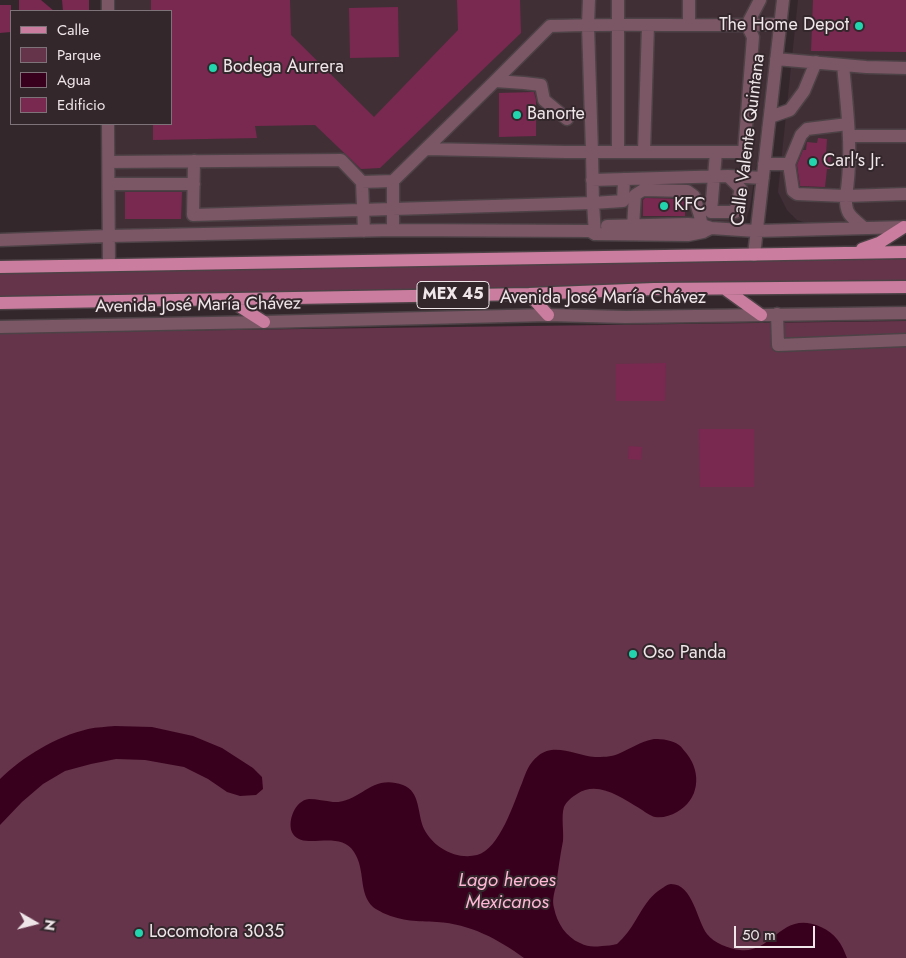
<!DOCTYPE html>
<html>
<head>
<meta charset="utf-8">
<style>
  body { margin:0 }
  #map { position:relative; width:906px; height:958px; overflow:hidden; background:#33272c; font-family:Jost,sans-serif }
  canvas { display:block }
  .legend { position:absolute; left:10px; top:10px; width:162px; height:115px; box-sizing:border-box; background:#33272c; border:1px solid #7e7378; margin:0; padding:6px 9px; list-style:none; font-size:15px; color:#efe6e9 }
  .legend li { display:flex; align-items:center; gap:10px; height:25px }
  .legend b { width:25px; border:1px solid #7e7378 }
  .north { position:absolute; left:10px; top:898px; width:50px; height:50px; -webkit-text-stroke:4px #33272c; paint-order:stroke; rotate:98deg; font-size:14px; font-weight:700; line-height:20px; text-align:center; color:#efe6e9 }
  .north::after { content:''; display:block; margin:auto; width:18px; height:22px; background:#efe6e9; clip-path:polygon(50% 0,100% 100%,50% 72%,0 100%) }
  .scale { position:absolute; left:734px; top:926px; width:81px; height:22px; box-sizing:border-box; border:2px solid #efe6e9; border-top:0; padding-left:6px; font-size:15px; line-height:18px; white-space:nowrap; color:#efe6e9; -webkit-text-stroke:4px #33272c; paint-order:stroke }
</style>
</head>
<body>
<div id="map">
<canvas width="906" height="958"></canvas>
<ul class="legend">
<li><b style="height:6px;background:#ca7d9e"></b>Calle</li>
<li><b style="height:14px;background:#65344a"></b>Parque</li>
<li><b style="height:14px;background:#39001e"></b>Agua</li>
<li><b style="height:14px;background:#792850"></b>Edificio</li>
</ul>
<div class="north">N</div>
<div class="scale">50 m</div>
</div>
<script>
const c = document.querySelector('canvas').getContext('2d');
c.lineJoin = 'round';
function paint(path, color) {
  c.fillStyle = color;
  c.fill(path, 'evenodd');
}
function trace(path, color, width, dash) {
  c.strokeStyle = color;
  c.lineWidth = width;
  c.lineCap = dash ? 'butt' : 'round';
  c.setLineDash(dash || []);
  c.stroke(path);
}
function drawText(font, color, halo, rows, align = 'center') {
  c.font = font + ' Jost,sans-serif';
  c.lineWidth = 4;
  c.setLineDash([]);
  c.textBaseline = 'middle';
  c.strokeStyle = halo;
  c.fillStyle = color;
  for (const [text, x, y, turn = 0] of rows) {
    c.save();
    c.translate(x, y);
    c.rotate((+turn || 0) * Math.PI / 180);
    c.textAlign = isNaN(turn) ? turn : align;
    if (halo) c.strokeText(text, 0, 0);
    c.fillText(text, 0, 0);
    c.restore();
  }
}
const built = new Path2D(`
  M116 0H776L758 153 750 207 745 223 720 226 116 239V124H171V11H116Z
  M798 0H906V223L813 225 797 220 787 210 778 192Z`);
const green = new Path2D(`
  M906 259V286L0 299V271L459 263Z
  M906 321V958H0V333Z`);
const water = new Path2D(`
  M115 726 152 727 193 736 222 748 253 768 262 777 263 789 256 795 240 796 227 792 208 779 184 767 145 760 116 759 91 764 65 771 43 784 22 802 0 825V779C24 756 55 737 88 729 97 727 106 727 115 726Z
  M654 739C663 739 672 740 679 745 682 747 684 751 687 754 702 773 699 800 677 812 670 816 663 818 655 817 650 816 644 811 639 808 621 797 597 780 577 794 572 797 566 802 564 807 561 816 564 832 563 841 560 856 558 871 556 886 554 893 552 901 554 908 557 923 566 937 580 943 588 947 593 947 602 946 606 946 613 945 617 944 618 943 621 940 622 939 637 924 643 900 661 889 664 887 668 884 671 884 693 884 697 921 707 934 714 943 729 949 740 950 773 954 781 909 821 927 835 933 842 944 847 958H524C498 939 470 924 437 922 416 921 404 922 383 913 380 911 375 909 373 907 358 893 366 870 354 852 339 829 304 851 293 834 286 823 295 800 309 799 317 799 325 801 333 802 361 803 371 773 403 785 421 792 417 814 424 829 434 848 456 860 477 855 500 849 514 802 522 783 526 772 529 763 538 756 555 742 576 756 595 757 602 757 611 757 618 754 632 748 639 742 654 739Z`);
const building = new Path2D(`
  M19 0H41L54 11H19Z
  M62 0H89V11H63Z
  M151 0H290L291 35 374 117 458 30 457 0H520L521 33 380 168 361 169 315 125 255 126 257 138 153 140V124H171V11H151Z
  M813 0H906V52L811 51Z
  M0 5H11V32L0 33Z
  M398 7 399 57 350 58 349 8Z
  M534 92 536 100V136L499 137V93Z
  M818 138 827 139 826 155 831 156 830 169H827L825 187 800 186 797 165 803 150H806L807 142 817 143Z
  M125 192H182L181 219H125Z
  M645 198 684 199 685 200V216H643V200Z
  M666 363 665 401H616V364Z
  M699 429H754V487H700Z
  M629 446 642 447 641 460 628 459Z`);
const minor = new Path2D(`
  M108 0V11
  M589 0 588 25 592 152 593 203 595 234
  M618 0V152
  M689 0V25
  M776 59 866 67 906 68
  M843 65C847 108 853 153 846 196L906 194
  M495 81 524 83 541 85 544 100 567 119
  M770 117 790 110 804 91 816 62
  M108 124 109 265
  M849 136H906
  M427 149 566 152H744L753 37 747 25 760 0
  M644 152 648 25
  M716 152 711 212H735L741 189 728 176
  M194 161 193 215 593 203 623 201 624 179
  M109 162 341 160 362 182 364 231
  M764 164H789L793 191 797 194 846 196C845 215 851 216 864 228
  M789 164 801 135 807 129 848 124
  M592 180 728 176 763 178
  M362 182 393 181 495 81 550 26C627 23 704 27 780 24
  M109 184H194
  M607 226 688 224 702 225 711 228 756 231 906 227
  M633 226 635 195 643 190 687 191 694 196 700 216 703 232
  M393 230V181
  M0 240 109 236 393 230 590 231 595 234 688 235 703 232 711 228
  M754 255 783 0
  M777 314 778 345 906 340
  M0 327 264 322 548 315 625 317 906 313`);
const major = new Path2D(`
  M862 249 879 243 904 227
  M0 267 906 252
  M725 289 761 315
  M529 294 548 315
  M228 299 264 322
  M0 303 529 294 654 289 906 287`);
const markers = [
  [859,26,5,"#22d5af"],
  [213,68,5,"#22d5af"],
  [517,115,5,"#22d5af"],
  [813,162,5,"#22d5af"],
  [664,206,5,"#22d5af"],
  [633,654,5,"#22d5af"],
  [139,933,5,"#22d5af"]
];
const shields = [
  [453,295,72]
];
const shieldNames = [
  ["MEX 45",453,295]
];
const poiNames = [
  ["The Home Depot",849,26,"right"],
  ["Bodega Aurrera",223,68],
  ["Banorte",527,115],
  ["Carl's Jr.",823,162],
  ["KFC",674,206],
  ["Oso Panda",643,654],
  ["Locomotora 3035",149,933]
];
const streetNames = [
  ["Calle Valente Quintana",749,140,-83],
  ["Avenida José María Chávez",603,299],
  ["Avenida José María Chávez",198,306,-1]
];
const waterNames = [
  ["Lago heroes",507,881],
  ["Mexicanos",507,903]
];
paint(built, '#412f36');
paint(green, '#65344a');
paint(water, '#39001e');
paint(building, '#792850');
trace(minor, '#4d4246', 15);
trace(major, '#4d4246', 15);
trace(minor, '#7b5665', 12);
trace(major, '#ca7d9e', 12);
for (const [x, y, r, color] of markers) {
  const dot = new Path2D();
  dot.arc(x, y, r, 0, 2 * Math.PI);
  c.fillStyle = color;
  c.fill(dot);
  trace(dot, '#33272c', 2);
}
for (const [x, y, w] of shields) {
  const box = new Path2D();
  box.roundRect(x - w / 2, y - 13.5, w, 27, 4);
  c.fillStyle = '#33272c';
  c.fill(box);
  trace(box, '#efe6e9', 1);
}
drawText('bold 16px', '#efe6e9', null, shieldNames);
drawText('18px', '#efe6e9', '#33272c', poiNames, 'left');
drawText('18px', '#efe6e9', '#33272c', streetNames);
drawText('italic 19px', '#ffb7d4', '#33272c', waterNames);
</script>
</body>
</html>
